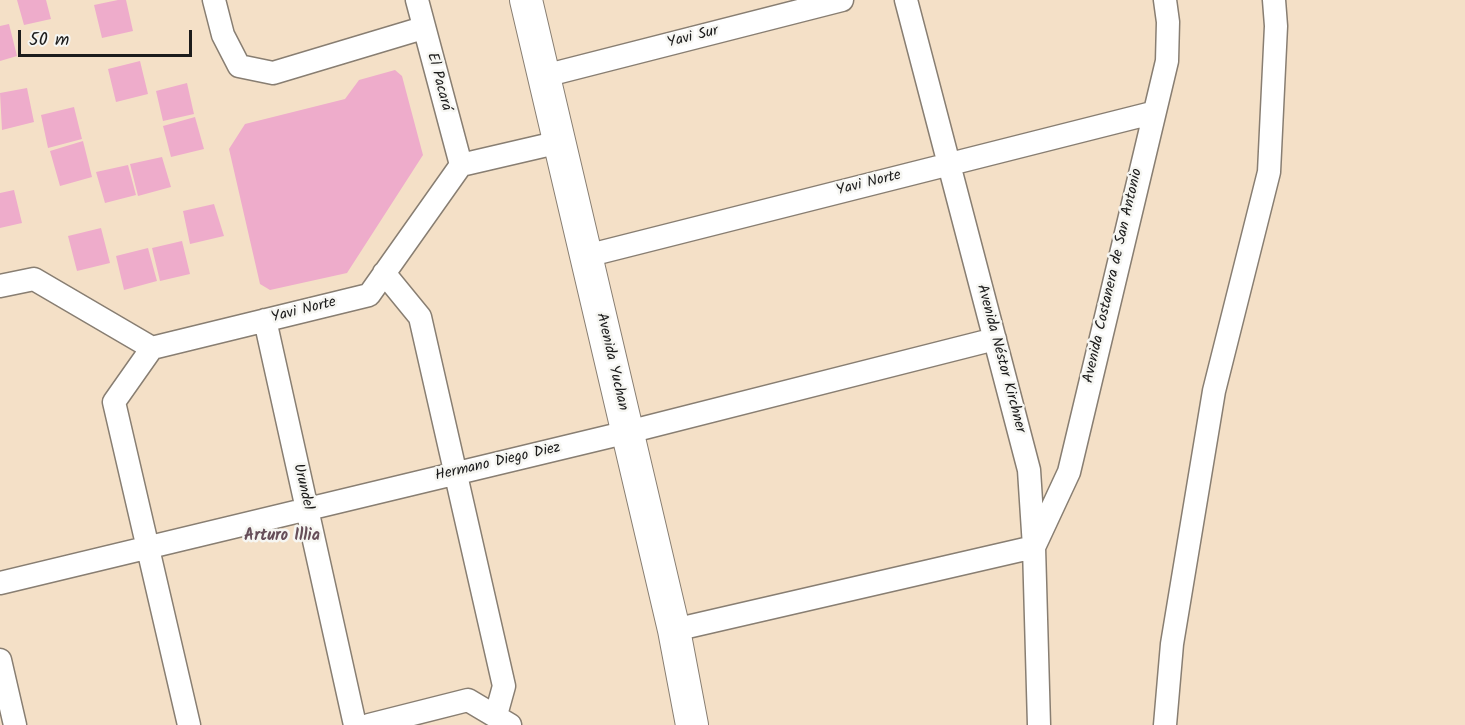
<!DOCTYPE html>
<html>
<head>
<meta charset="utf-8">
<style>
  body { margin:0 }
  #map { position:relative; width:1465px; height:725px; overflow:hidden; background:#f4e0c7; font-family:Kalam,sans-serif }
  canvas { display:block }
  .scale { position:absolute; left:18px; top:30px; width:174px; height:27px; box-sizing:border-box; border:3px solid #1c1c1c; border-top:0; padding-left:8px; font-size:18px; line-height:21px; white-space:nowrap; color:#1c1c1c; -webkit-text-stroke:4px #f6f6f2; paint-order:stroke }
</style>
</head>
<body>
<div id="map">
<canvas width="1465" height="725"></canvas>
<div class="scale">50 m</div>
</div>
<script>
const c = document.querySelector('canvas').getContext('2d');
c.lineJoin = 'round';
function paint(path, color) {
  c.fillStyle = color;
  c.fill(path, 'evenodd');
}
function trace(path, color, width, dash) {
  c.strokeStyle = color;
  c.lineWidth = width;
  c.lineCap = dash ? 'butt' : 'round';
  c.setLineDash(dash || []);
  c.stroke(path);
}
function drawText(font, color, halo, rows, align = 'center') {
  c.font = font + ' Kalam,sans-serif';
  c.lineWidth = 5;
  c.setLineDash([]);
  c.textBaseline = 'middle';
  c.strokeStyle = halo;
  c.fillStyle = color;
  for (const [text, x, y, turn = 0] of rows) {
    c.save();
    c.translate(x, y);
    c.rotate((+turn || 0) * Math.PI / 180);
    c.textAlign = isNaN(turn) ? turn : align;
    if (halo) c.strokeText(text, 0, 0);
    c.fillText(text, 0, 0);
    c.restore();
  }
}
const building = new Path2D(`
  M17 0H46L51 19 24 25Z
  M118 0H126L133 31 102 38 94 5Z
  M9 24 17 56 0 61V26Z
  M140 61 148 94 116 102 108 69Z
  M395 70 402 76 423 155 347 273 270 290 260 284 229 149 245 124 345 99 359 80Z
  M187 83 194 114 163 121 156 91Z
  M27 88 34 122 2 130 0 93Z
  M74 107 82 139 48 148 41 115Z
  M195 117 204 149 171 157 163 126Z
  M83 141 92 177 60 186 50 151Z
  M162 157 171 187 138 196 130 164Z
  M128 165 136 195 105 203 96 172Z
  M14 190 22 223 0 228V193Z
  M214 204 224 236 190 244 183 211Z
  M101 228 110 263 77 271 68 236Z
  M182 241 190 274 160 281 152 248Z
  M148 248 157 281 124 290 116 256Z`);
const street = new Path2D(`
  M214 0 223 35 239 66 273 73 423 28
  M417 0 461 165
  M906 0 1029 470 1034 547 1039 725
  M544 76 842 0
  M586 256 1152 113
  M384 273 420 317 504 686 496 715
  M0 286 34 279 152 348 369 295 461 165 560 142
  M265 320 355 725
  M152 348 114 402 189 725
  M1035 545 1069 472 1167 61 1168 22 1165 0
  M0 583 628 432 995 339
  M674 630 1034 547
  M0 660 15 725
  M369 725 468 700 510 725
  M1165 725 1172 644 1214 391 1269 172 1276 26 1274 0`);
const secondary = new Path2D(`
  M526 0 674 630 692 725`);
const streetNames = [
  ["Yavi Sur",693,38,-14],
  ["El Pacará",438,82,75],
  ["Yavi Norte",869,184,-14],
  ["Avenida Costanera de San Antonio",1114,276,-77],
  ["Yavi Norte",304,311,-14],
  ["Avenida Néstor Kirchner",1000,359,75],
  ["Avenida Yuchan",611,362,77],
  ["Hermano Diego Diez",498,463,-13],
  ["Urundel",302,487,77]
];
const neighbourhoodNames = [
  ["Arturo Illia",282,537]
];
paint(building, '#eeaccb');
trace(street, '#887e72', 25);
trace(secondary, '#887e72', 34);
trace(street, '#fff', 22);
trace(secondary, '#fff', 32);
drawText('15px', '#1c1c1c', '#f6f6f2', streetNames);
drawText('bold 16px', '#664e59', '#f6f6f2', neighbourhoodNames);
</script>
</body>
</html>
